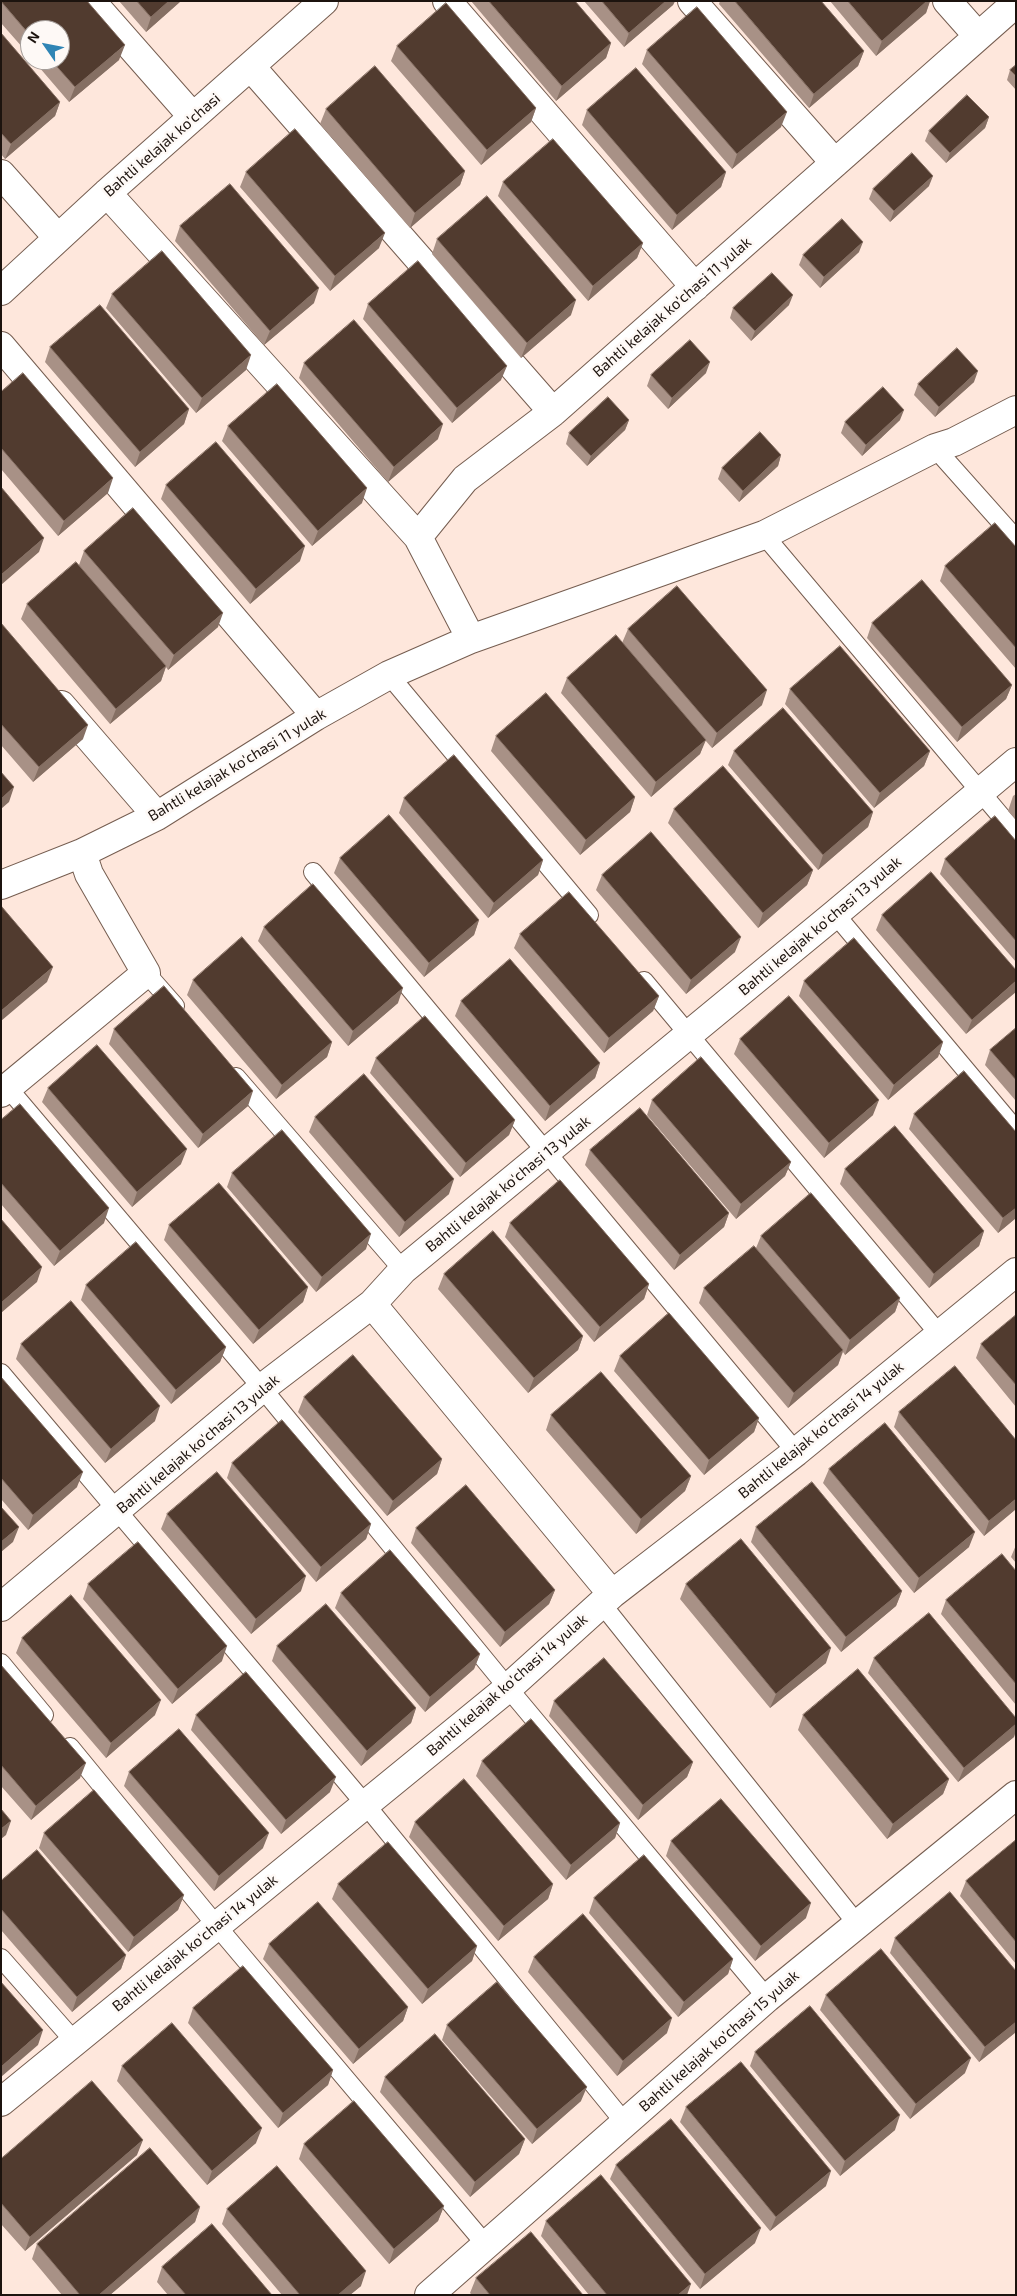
<!DOCTYPE html>
<html>
<head>
<meta charset="utf-8">
<style>
  body { margin:0 }
  #map { position:relative; width:1017px; height:2296px; overflow:hidden; background:#fee7dc; font-family:"Exo 2",sans-serif }
  canvas { display:block }
  .frame { position:absolute; inset:0; border:2px solid #1c130e; pointer-events:none }
  .north { position:absolute; left:20px; top:20px; width:50px; height:50px; box-sizing:border-box; background:#fef9f6; border:1px solid #a49d99; border-radius:50%; rotate:303deg; font-size:14px; font-weight:700; line-height:20px; text-align:center; color:#1c130e }
  .north::after { content:''; display:block; margin:auto; width:18px; height:22px; background:#3085b5; clip-path:polygon(50% 0,100% 100%,50% 72%,0 100%) }
</style>
</head>
<body>
<div id="map">
<canvas width="1017" height="2296"></canvas>
<div class="frame"></div>
<div class="north">N</div>
</div>
<script>
const c = document.querySelector('canvas').getContext('2d');
c.lineJoin = 'round';
function trace(path, color, width, dash) {
  c.strokeStyle = color;
  c.lineWidth = width;
  c.lineCap = dash ? 'butt' : 'round';
  c.setLineDash(dash || []);
  c.stroke(path);
}
function paint(path, color) {
  c.fillStyle = color;
  c.fill(path, 'evenodd');
}
function drawText(font, color, halo, rows, align = 'center') {
  c.font = font + ' "Exo 2",sans-serif';
  c.lineWidth = 5;
  c.setLineDash([]);
  c.textBaseline = 'middle';
  c.strokeStyle = halo;
  c.fillStyle = color;
  for (const [text, x, y, turn = 0] of rows) {
    c.save();
    c.translate(x, y);
    c.rotate((+turn || 0) * Math.PI / 180);
    c.textAlign = isNaN(turn) ? turn : align;
    if (halo) c.strokeText(text, 0, 0);
    c.fillText(text, 0, 0);
    c.restore();
  }
}
const lane = new Path2D(`
  M935 448 1016 539
  M764 535 1016 834
  M389 675 589 915
  M313 872 796 1452
  M835 914 1016 1130
  M146 973 175 1006
  M644 981 939 1334
  M236 1077 403 1270
  M8 1088 262 1388 508 1688 767 1998
  M1 1373 365 1804 625 2123
  M601 1603 858 1925
  M1 1663 44 1715
  M70 1747 216 1925 486 2245
  M1 1958 75 2042`);
const street = new Path2D(`
  M91 1 193 117
  M447 1 695 287
  M692 1 835 163
  M947 1 978 36
  M251 67 553 412
  M1 174 58 238
  M107 193 418 537
  M1 291 107 193 324 1
  M1 346 316 716
  M471 639 418 537 465 479 553 412 1016 3
  M61 705 157 816
  M1 885 82 853 157 816 316 716 389 675 471 639 764 535 935 448 954 442 1016 410
  M1 1093 146 973 89 874 82 853
  M372 1304 612 1594
  M1 1607 262 1388 372 1304 403 1270 835 914 1016 762
  M1 2102 508 1688 612 1594 796 1452 1016 1272
  M429 2295 767 1998 1016 1795`);
const wall = new Path2D(`
  M1 1 119 60 69 102 33 60H60L30 30V56L1 23Z
  M119 1H181L146 32Z
  M471 1H575L611 43 606 58 556 101Z
  M584 1H675L673 5 624 47Z
  M720 1H821L864 51 858 66 809 108 719 4Z
  M830 1H930L926 13 876 56Z
  M1 33 60 102 55 116 5 159 1 154Z
  M397 46 536 108 531 122 481 165 391 61Z
  M647 50 781 127 732 169 642 64Z
  M1016 65V90L1007 80 1010 70Z
  M326 109 465 171 460 185 410 228 320 124Z
  M587 110 726 172 721 187 672 230 582 125Z
  M989 117 985 128 946 163 925 141 929 131Z
  M246 172 379 248 330 291 240 187Z
  M503 182 643 243 637 258 588 301 498 196Z
  M929 186 890 222 869 199 873 189Z
  M180 226 314 303 264 345 175 241Z
  M437 239 571 315 521 358 432 254Z
  M859 252 820 288 799 265 803 255Z
  M112 294 246 370 196 413 106 308Z
  M368 304 501 380 452 423 363 319Z
  M789 305 751 341 730 318 733 308Z
  M50 347 189 409 184 424 135 467 45 362Z
  M304 363 438 439 388 482 299 378Z
  M706 373 668 409 647 386 651 375Z
  M974 382 935 417 914 395 918 384Z
  M1 392 108 493 58 536 1 469Z
  M629 420 625 430 587 466 566 444 569 433Z
  M900 420 862 456 841 433 845 422Z
  M228 426 362 503 312 546 222 441Z
  M781 455 778 466 739 502 718 479 722 468Z
  M166 485 300 561 250 604 161 499Z
  M1016 547V669L940 581 945 566Z
  M84 551 218 627 168 670 166 667 161 681 110 724 21 619 27 604 79 565Z
  M1 623 83 739 33 782 1 745Z
  M872 623 1012 685 1006 699 957 742 867 638Z
  M628 629 762 705 712 748 705 740 700 754 651 797 561 693 567 678 622 643Z
  M790 689 930 751 924 766 874 808 785 704Z
  M496 736 635 797 630 812 580 855 491 751Z
  M734 751 873 812 868 827 818 870 728 765Z
  M1016 794V820L1008 811 1013 796Z
  M404 798 543 860 538 875 488 918 399 813Z
  M674 809 813 870 807 885 758 928 668 823Z
  M1016 841V962L940 874 945 859Z
  M340 858 479 920 474 935 424 977 334 873Z
  M602 875 735 952 686 994 596 890Z
  M882 915 1016 970 966 1034 876 930Z
  M264 927 398 1003 348 1046 258 941Z
  M520 934 659 996 653 1011 604 1053 514 948Z
  M193 980 332 1042 327 1057 276 1099 187 995Z
  M804 981 943 1042 938 1057 888 1100 799 996Z
  M461 1001 600 1063 595 1078 545 1121 455 1016Z
  M1016 1028V1101L985 1065 990 1050Z
  M114 1029 248 1106 198 1148 109 1044Z
  M740 1039 873 1115 824 1158 734 1054Z
  M376 1058 515 1120 509 1135 460 1177 370 1073Z
  M48 1088 181 1164 132 1207 42 1102Z
  M652 1100 791 1162 785 1176 736 1219 647 1115Z
  M914 1114 1016 1132V1218L998 1233 909 1129Z
  M315 1117 449 1194 399 1237 309 1132Z
  M1 1120 104 1223 54 1266 1 1204Z
  M590 1150 729 1213 724 1227 674 1270 585 1165Z
  M845 1169 984 1231 979 1246 929 1288 840 1184Z
  M232 1173 366 1249 316 1292 227 1187Z
  M510 1223 649 1284 644 1299 594 1342 505 1237Z
  M169 1225 308 1287 303 1302 253 1344 164 1240Z
  M761 1236 900 1298 895 1312 845 1355 843 1352 838 1365 788 1408 699 1303 704 1288 756 1248Z
  M444 1274 583 1336 578 1350 528 1393 438 1289Z
  M86 1285 226 1347 220 1362 171 1404 81 1300Z
  M1016 1315V1407L976 1358 981 1344Z
  M21 1344 155 1421 105 1463 16 1359Z
  M620 1356 759 1418 754 1432 704 1475 614 1371Z
  M1 1377 77 1487 28 1530 1 1499Z
  M304 1397 442 1459 437 1474 387 1516 298 1412Z
  M899 1412 1016 1509 984 1536 894 1427Z
  M551 1415 691 1476 685 1491 636 1534 546 1430Z
  M232 1463 371 1524 366 1539 316 1582 227 1478Z
  M829 1469 969 1547 914 1593 823 1483Z
  M167 1514 301 1591 251 1634 161 1529Z
  M756 1527 902 1591 896 1606 841 1652 751 1542Z
  M416 1528 555 1590 549 1604 500 1647 411 1543Z
  M1016 1545V1563L1011 1557Z
  M1016 1571V1705L941 1614 946 1600Z
  M88 1584 222 1661 172 1704 83 1599Z
  M686 1584 826 1663 770 1708 680 1599Z
  M341 1593 480 1654 474 1669 425 1712 335 1608Z
  M22 1638 155 1715 106 1758 16 1653Z
  M277 1646 416 1708 411 1723 361 1766 272 1661Z
  M874 1658 1016 1718V1730L1014 1737 958 1782 868 1673Z
  M1 1665 80 1778 31 1820 1 1786Z
  M554 1701 693 1762 687 1777 638 1820 549 1716Z
  M196 1715 330 1792 281 1834 191 1730Z
  M803 1715 949 1779 943 1794 887 1839 798 1730Z
  M482 1761 620 1823 615 1838 566 1880 476 1776Z
  M129 1772 263 1848 214 1891 124 1786Z
  M415 1822 553 1884 548 1899 498 1941 409 1837Z
  M44 1833 184 1895 178 1910 128 1952 39 1848Z
  M1016 1840V1964L960 1896 966 1881Z
  M671 1841 806 1918 755 1961 666 1856Z
  M1 1881 126 1955 121 1969 72 2012 1 1930Z
  M338 1884 477 1946 472 1961 422 2004 332 1899Z
  M594 1898 733 1959 728 1974 678 2017 589 1913Z
  M895 1938 1016 1971V2032L979 2062 890 1953Z
  M269 1944 408 2007 403 2021 353 2064 263 1959Z
  M534 1957 667 2033 617 2076 528 1972Z
  M826 1995 965 2073 910 2119 820 2010Z
  M193 2008 333 2070 328 2085 278 2128 188 2023Z
  M447 2025 581 2101 532 2144 442 2040Z
  M755 2052 895 2130 840 2176 750 2066Z
  M122 2066 256 2143 207 2185 117 2081Z
  M385 2077 525 2139 519 2154 470 2197 380 2092Z
  M686 2107 826 2186 770 2231 680 2122Z
  M304 2144 444 2206 438 2221 389 2264 299 2159Z
  M137 2155 25 2251 1 2224V2159Z
  M616 2165 755 2243 700 2289 610 2179Z
  M200 2207 195 2222 110 2295H62L32 2259 37 2244Z
  M227 2209 361 2286 350 2295H282L222 2224Z
  M546 2221 687 2295H589L541 2236Z
  M162 2267 272 2295H168L157 2282Z
  M476 2278 583 2295H472L470 2293Z`);
const shadedWall = new Path2D(`
  M169 1H181L146 32 151 17Z
  M666 1H675L673 5 624 47 629 33Z
  M927 1H930L926 13 876 56 882 41Z
  M611 43 606 58 556 101 562 86Z
  M125 45 119 60 69 102 75 87Z
  M864 51 858 66 809 108 814 94Z
  M60 102 55 116 5 159 11 144Z
  M536 108 531 122 481 165 487 150Z
  M787 112 781 127 732 169 737 154Z
  M989 117 985 128 946 163 950 153Z
  M465 171 460 185 410 228 415 213Z
  M726 172 721 187 672 230 677 215Z
  M933 176 929 186 890 222 894 211Z
  M385 233 379 248 330 291 335 276Z
  M863 242 859 252 820 288 824 277Z
  M643 243 637 258 588 301 593 286Z
  M319 288 314 303 264 345 270 331Z
  M793 295 789 305 751 341 755 331Z
  M576 300 571 315 521 358 527 343Z
  M251 355 246 370 196 413 202 398Z
  M710 362 706 373 668 409 672 398Z
  M507 366 501 380 452 423 457 408Z
  M978 371 974 382 935 417 939 407Z
  M189 409 184 424 135 467 140 452Z
  M904 410 900 420 862 456 866 445Z
  M629 420 625 430 587 466 591 456Z
  M443 424 438 439 388 482 394 467Z
  M781 455 778 466 739 502 743 491Z
  M113 478 108 493 58 536 64 521Z
  M367 488 362 503 312 546 318 531Z
  M44 538 39 552 1 585V575Z
  M305 546 300 561 250 604 256 589Z
  M223 613 218 627 168 670 174 655Z
  M166 666 161 681 110 724 116 709Z
  M1012 685 1006 699 957 742 962 727Z
  M767 690 762 705 712 748 717 733Z
  M88 725 83 739 33 782 39 767Z
  M706 740 700 754 651 797 656 782Z
  M930 751 924 766 874 808 880 793Z
  M14 787 9 802 1 809V799Z
  M635 797 630 812 580 855 586 840Z
  M873 812 868 827 818 870 823 855Z
  M543 860 538 875 488 918 494 903Z
  M813 870 807 885 758 928 763 913Z
  M479 920 474 935 424 977 429 963Z
  M741 937 735 952 686 994 691 980Z
  M53 967 47 982 1 1021V1011Z
  M1016 981V992L966 1034 972 1020Z
  M403 988 398 1003 348 1046 353 1031Z
  M659 996 653 1011 604 1053 609 1038Z
  M332 1042 327 1057 276 1099 282 1085Z
  M943 1042 938 1057 888 1100 894 1085Z
  M600 1063 595 1078 545 1121 550 1106Z
  M253 1091 248 1106 198 1148 203 1134Z
  M879 1100 873 1115 824 1158 829 1143Z
  M515 1120 509 1135 460 1177 466 1163Z
  M187 1149 181 1164 132 1207 137 1192Z
  M791 1162 785 1176 736 1219 741 1204Z
  M454 1179 449 1194 399 1237 405 1222Z
  M109 1208 104 1223 54 1266 60 1251Z
  M1016 1208V1218L998 1233 1003 1218Z
  M729 1213 724 1227 674 1270 680 1255Z
  M984 1231 979 1246 929 1288 934 1274Z
  M371 1234 366 1249 316 1292 322 1277Z
  M42 1267 37 1282 1 1313V1303Z
  M649 1284 644 1299 594 1342 600 1327Z
  M308 1287 303 1302 253 1344 259 1330Z
  M900 1298 895 1312 845 1355 850 1340Z
  M583 1336 578 1350 528 1393 534 1378Z
  M226 1347 220 1362 171 1404 176 1390Z
  M843 1350 838 1365 788 1408 794 1393Z
  M160 1406 155 1421 105 1463 111 1449Z
  M759 1418 754 1432 704 1475 709 1460Z
  M442 1459 437 1474 387 1516 393 1501Z
  M83 1472 77 1487 28 1530 33 1515Z
  M691 1476 685 1491 636 1534 641 1519Z
  M1016 1499V1509L984 1536 989 1521Z
  M371 1524 366 1539 316 1582 321 1567Z
  M19 1527 13 1542 1 1552V1542Z
  M975 1532 969 1547 914 1593 919 1578Z
  M306 1576 301 1591 251 1634 256 1619Z
  M555 1590 549 1604 500 1647 505 1632Z
  M902 1591 896 1606 841 1652 846 1637Z
  M227 1646 222 1661 172 1704 178 1689Z
  M831 1648 826 1663 770 1708 776 1694Z
  M480 1654 474 1669 425 1712 430 1697Z
  M161 1700 155 1715 106 1758 111 1743Z
  M416 1708 411 1723 361 1766 367 1751Z
  M1016 1724V1730L1014 1737 958 1782 964 1768Z
  M693 1762 687 1777 638 1820 643 1805Z
  M86 1763 80 1778 31 1820 36 1806Z
  M336 1777 330 1792 281 1834 286 1820Z
  M949 1779 943 1794 887 1839 893 1824Z
  M11 1821 6 1835 1 1839V1829Z
  M620 1823 615 1838 566 1880 571 1865Z
  M269 1833 263 1848 214 1891 219 1876Z
  M553 1884 548 1899 498 1941 504 1926Z
  M184 1895 178 1910 128 1952 134 1937Z
  M811 1903 806 1918 755 1961 761 1946Z
  M477 1946 472 1961 422 2004 428 1989Z
  M126 1955 121 1969 72 2012 77 1997Z
  M733 1959 728 1974 678 2017 684 2002Z
  M408 2007 403 2021 353 2064 359 2049Z
  M672 2018 667 2033 617 2076 623 2061Z
  M1016 2022V2032L979 2062 985 2047Z
  M43 2030 38 2045 1 2077V2067Z
  M971 2058 965 2073 910 2119 916 2104Z
  M333 2070 328 2085 278 2128 283 2113Z
  M587 2087 581 2101 532 2144 537 2129Z
  M900 2115 895 2130 840 2176 845 2161Z
  M262 2128 256 2143 207 2185 212 2171Z
  M525 2139 519 2154 470 2197 475 2182Z
  M143 2140 137 2155 25 2251 30 2237Z
  M831 2171 826 2186 770 2231 776 2217Z
  M444 2206 438 2221 389 2264 394 2249Z
  M200 2207 195 2222 110 2295H99Z
  M761 2228 755 2243 700 2289 705 2274Z
  M366 2271 361 2286 350 2295H338Z
  M691 2284 687 2295H678Z`);
const building = new Path2D(`
  M1 1H87L125 45 75 87 51 60H60V30H30V35Z
  M137 1H169L151 17Z
  M489 1H575L611 43 562 86Z
  M602 1H666L629 33Z
  M735 1H821L864 51 814 94Z
  M848 1H927L882 41Z
  M446 3 536 108 487 150 397 46Z
  M697 7 787 112 737 154 647 50Z
  M1 33 60 102 11 144 1 133Z
  M1016 65V76L1010 70Z
  M375 66 465 171 415 213 326 109Z
  M636 68 726 172 677 215 587 110Z
  M967 95 989 117 950 153 929 131Z
  M295 129 385 233 335 276 246 172Z
  M553 139 643 243 593 286 503 182Z
  M912 153 933 176 894 211 873 189Z
  M230 184 319 288 270 331 180 226Z
  M487 196 576 300 527 343 437 239Z
  M842 219 863 242 824 277 803 255Z
  M162 251 251 355 202 398 112 294Z
  M418 261 507 366 457 408 368 304Z
  M772 273 793 295 755 331 733 308Z
  M100 305 189 409 140 452 50 347Z
  M354 320 443 424 394 467 304 363Z
  M690 340 710 362 672 398 651 375Z
  M957 348 978 371 939 407 918 384Z
  M23 373 113 478 64 521 1 448V392Z
  M277 384 367 488 318 531 228 426Z
  M883 387 904 410 866 445 845 422Z
  M608 397 629 420 591 456 569 433Z
  M760 432 781 455 743 491 722 468Z
  M216 442 305 546 256 589 166 485Z
  M1 487 44 538 1 575Z
  M133 508 223 613 174 655 84 551Z
  M995 523 1016 547V648L945 566Z
  M76 562 166 666 116 709 27 604Z
  M922 580 1012 685 962 727 872 623Z
  M677 586 767 690 717 733 628 629Z
  M1 623 88 725 39 767 1 724Z
  M616 635 706 740 656 782 567 678Z
  M840 646 930 751 880 793 790 689Z
  M546 693 635 797 586 840 496 736Z
  M783 708 873 812 823 855 734 751Z
  M454 755 543 860 494 903 404 798Z
  M723 766 813 870 763 913 674 809Z
  M1 772 14 787 1 799Z
  M389 815 479 920 429 963 340 858Z
  M995 816 1016 841V941L945 859Z
  M651 832 741 937 691 980 602 875Z
  M931 872 1016 970V981L972 1020 882 915Z
  M313 884 403 988 353 1031 264 927Z
  M569 892 659 996 609 1038 520 934Z
  M2 907 53 967 1 1011V908Z
  M242 937 332 1042 282 1085 193 980Z
  M854 938 943 1042 894 1085 804 981Z
  M510 959 600 1063 550 1106 461 1001Z
  M164 986 253 1091 203 1134 114 1029Z
  M789 996 879 1100 829 1143 740 1039Z
  M425 1016 515 1120 466 1163 376 1058Z
  M1016 1028V1080L990 1050Z
  M97 1045 187 1149 137 1192 48 1088Z
  M701 1057 791 1162 741 1204 652 1100Z
  M964 1071 1016 1132V1208L1003 1218 914 1114Z
  M364 1074 454 1179 405 1222 315 1117Z
  M20 1104 109 1208 60 1251 1 1183V1120Z
  M640 1108 729 1213 680 1255 590 1150Z
  M895 1126 984 1231 934 1274 845 1169Z
  M282 1130 371 1234 322 1277 232 1173Z
  M560 1180 649 1284 600 1327 510 1223Z
  M219 1183 308 1287 259 1330 169 1225Z
  M811 1193 900 1298 850 1340 761 1236Z
  M1 1219 42 1267 1 1303Z
  M493 1231 583 1336 534 1378 444 1274Z
  M136 1242 226 1347 176 1390 86 1285Z
  M754 1246 843 1350 794 1393 704 1288Z
  M71 1301 160 1406 111 1449 21 1344Z
  M669 1313 759 1418 709 1460 620 1356Z
  M1016 1315V1385L981 1344Z
  M353 1355 442 1459 393 1501 304 1397Z
  M955 1366 1016 1440V1499L989 1521 899 1412Z
  M601 1372 691 1476 641 1519 551 1415Z
  M1 1377 83 1472 33 1515 1 1478Z
  M282 1420 371 1524 321 1567 232 1463Z
  M885 1423 975 1532 919 1578 829 1469Z
  M217 1472 306 1576 256 1619 167 1514Z
  M812 1482 902 1591 846 1637 756 1527Z
  M466 1485 555 1590 505 1632 416 1528Z
  M1 1507 19 1527 1 1542Z
  M741 1539 831 1648 776 1694 686 1584Z
  M138 1542 227 1646 178 1689 88 1584Z
  M390 1550 480 1654 430 1697 341 1593Z
  M1002 1554 1016 1571V1684L946 1600Z
  M71 1595 161 1700 111 1743 22 1638Z
  M326 1604 416 1708 367 1751 277 1646Z
  M929 1613 1016 1718V1724L964 1768 874 1658Z
  M604 1658 693 1762 643 1805 554 1701Z
  M1 1665 86 1763 36 1806 1 1765Z
  M858 1669 949 1779 893 1824 803 1715Z
  M246 1672 336 1777 286 1820 196 1715Z
  M531 1719 620 1823 571 1865 482 1761Z
  M179 1729 269 1833 219 1876 129 1772Z
  M464 1779 553 1884 504 1926 415 1822Z
  M94 1790 184 1895 134 1937 44 1833Z
  M721 1799 811 1903 761 1946 671 1841Z
  M1 1809 11 1821 1 1829Z
  M1016 1840V1942L966 1881Z
  M388 1842 477 1946 428 1989 338 1884Z
  M37 1850 126 1955 77 1997 1 1909V1881Z
  M644 1855 733 1959 684 2002 594 1898Z
  M950 1892 1016 1971V2022L985 2047 895 1938Z
  M318 1902 408 2007 359 2049 269 1944Z
  M583 1914 672 2018 623 2061 534 1957Z
  M881 1949 971 2058 916 2104 826 1995Z
  M243 1966 333 2070 283 2113 193 2008Z
  M1 1982 43 2030 1 2067Z
  M497 1982 587 2087 537 2129 447 2025Z
  M810 2006 900 2115 845 2161 755 2052Z
  M172 2023 262 2128 212 2171 122 2066Z
  M435 2034 525 2139 475 2182 385 2077Z
  M741 2062 831 2171 776 2217 686 2107Z
  M92 2081 143 2140 30 2237 1 2203V2159Z
  M354 2101 444 2206 394 2249 304 2144Z
  M671 2119 761 2228 705 2274 616 2165Z
  M150 2148 200 2207 99 2295H80L37 2244Z
  M277 2166 366 2271 338 2295H300L227 2209Z
  M601 2175 691 2284 678 2295H607L546 2221Z
  M212 2224 272 2295H186L162 2267Z
  M531 2232 583 2295H490L476 2278Z`);
const streetNames = [
  ["Bahtli kelajak ko'chasi",162,145,-41],
  ["Bahtli kelajak ko'chasi 11 yulak",672,307,-41],
  ["Bahtli kelajak ko'chasi 11 yulak",237,765,-31],
  ["Bahtli kelajak ko'chasi 13 yulak",820,926,-40],
  ["Bahtli kelajak ko'chasi 13 yulak",508,1184,-39],
  ["Bahtli kelajak ko'chasi 14 yulak",821,1430,-39],
  ["Bahtli kelajak ko'chasi 13 yulak",198,1444,-40],
  ["Bahtli kelajak ko'chasi 14 yulak",507,1685,-41],
  ["Bahtli kelajak ko'chasi 14 yulak",195,1943,-39],
  ["Bahtli kelajak ko'chasi 15 yulak",719,2041,-41]
];
trace(lane, '#755d50', 20);
trace(street, '#755d50', 30);
trace(lane, '#fff', 18);
trace(street, '#fff', 28);
paint(wall, '#a89186');
paint(shadedWall, '#856f63');
paint(building, '#513b2f');
trace(building, '#856f63', 1);
drawText('15px', '#1c130e', '#fef9f6', streetNames);
</script>
</body>
</html>
